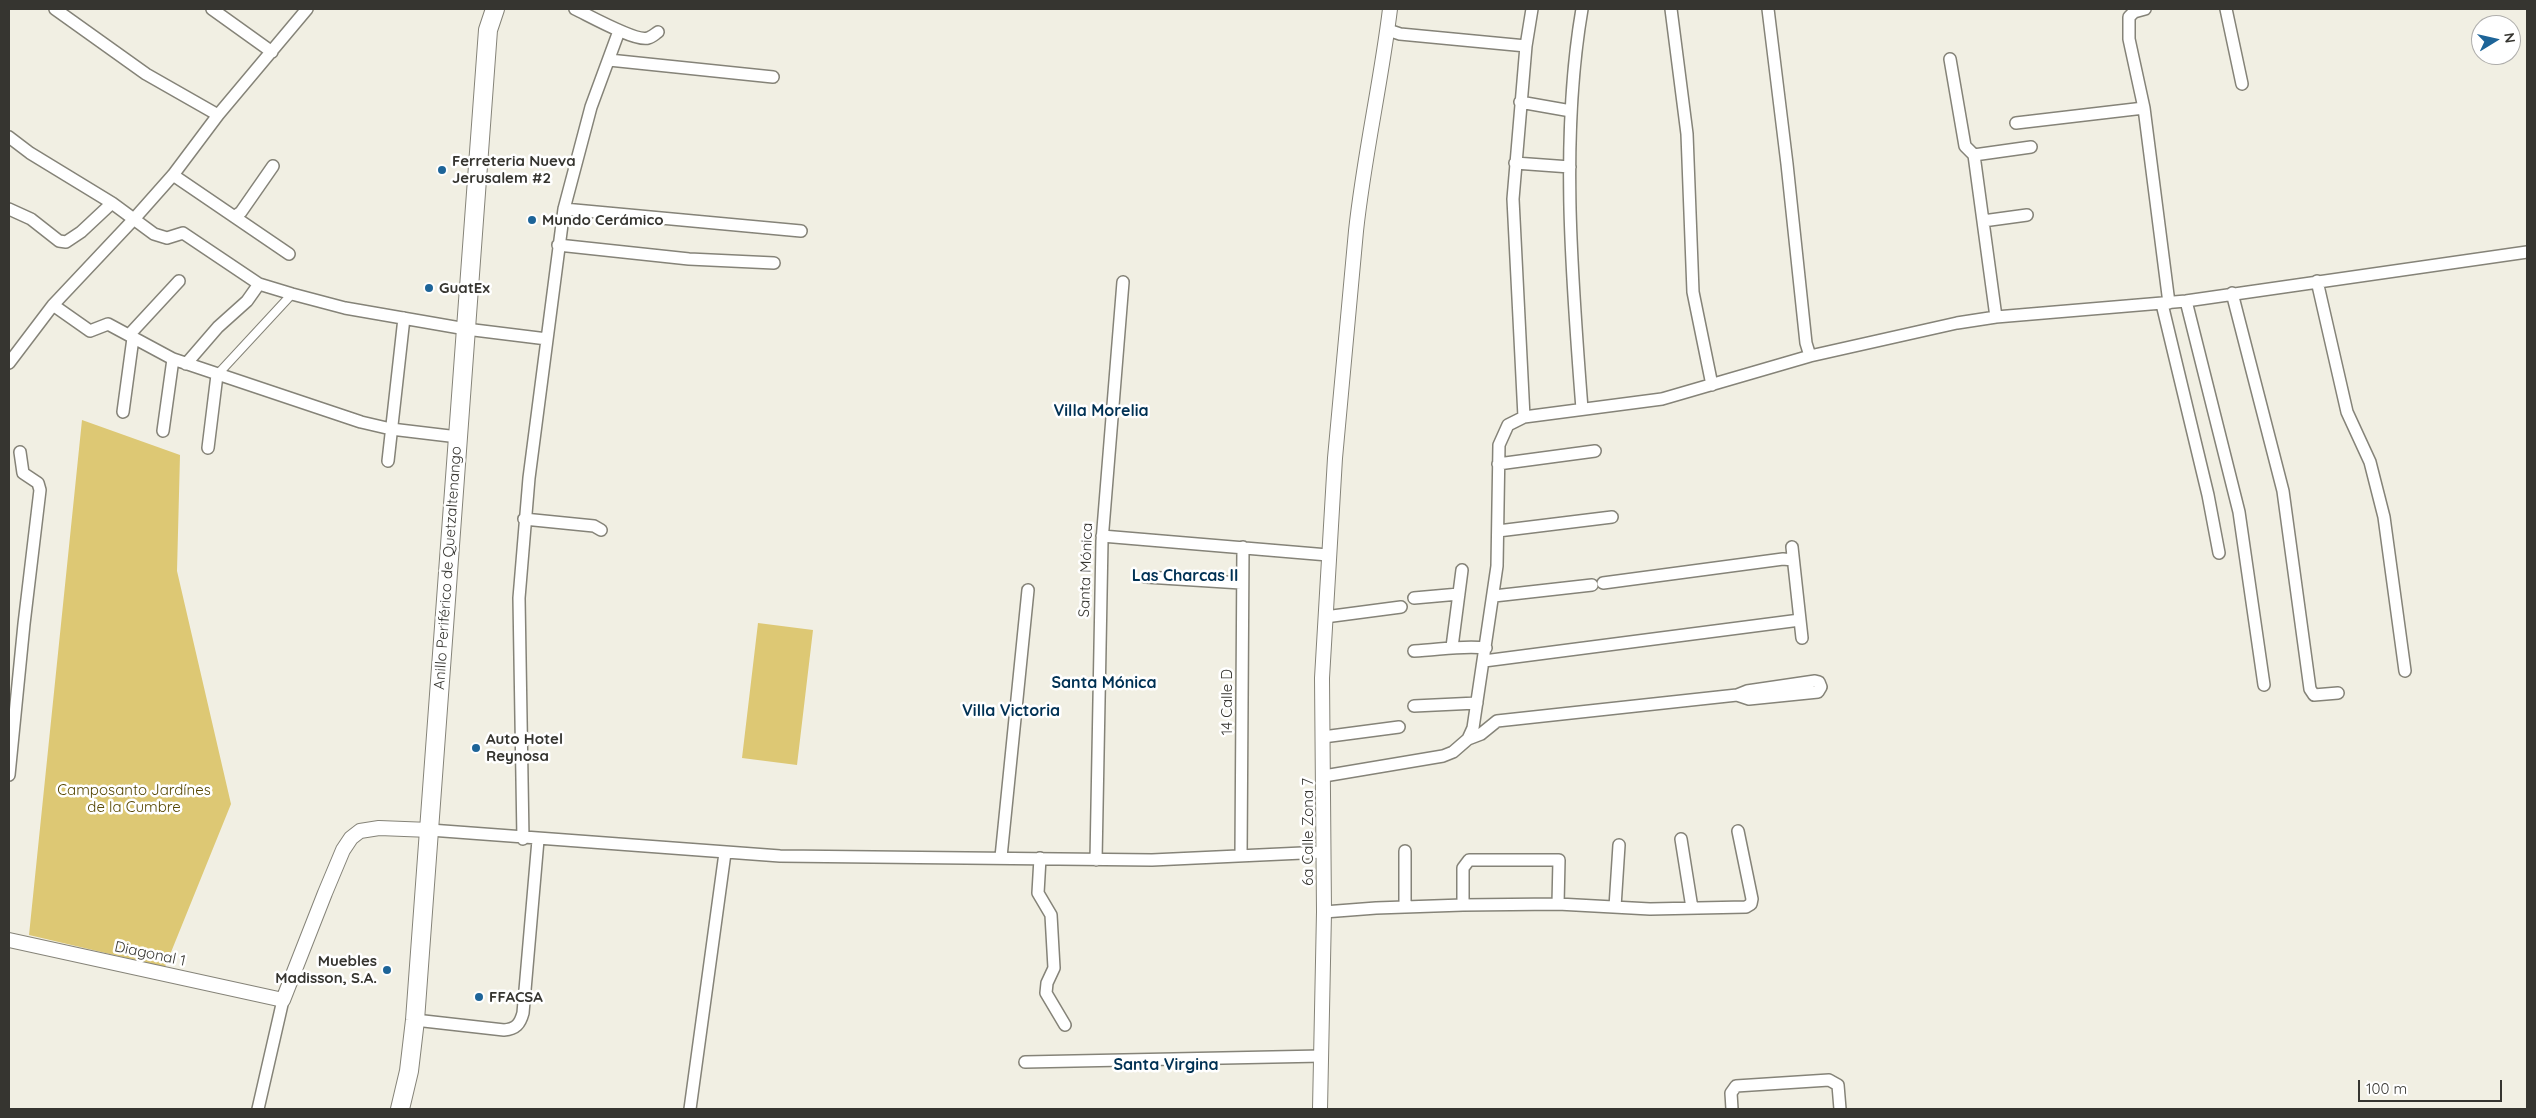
<!DOCTYPE html>
<html>
<head>
<meta charset="utf-8">
<style>
  body { margin:0 }
  #map { position:relative; width:2536px; height:1118px; overflow:hidden; background:#f1efe3; font-family:Quicksand,sans-serif }
  canvas { display:block }
  .frame { position:absolute; inset:0; border:10px solid #363530; pointer-events:none }
  .north { position:absolute; left:2471px; top:15px; width:50px; height:50px; box-sizing:border-box; background:#fff; border:1px solid #afaeac; border-radius:50%; rotate:81deg; font-size:14px; font-weight:700; line-height:20px; text-align:center; color:#363530 }
  .north::after { content:''; display:block; margin:auto; width:18px; height:22px; background:#1d6498; clip-path:polygon(50% 0,100% 100%,50% 72%,0 100%) }
  .scale { position:absolute; left:2358px; top:1080px; width:144px; height:22px; box-sizing:border-box; border:2px solid #363530; border-top:0; padding-left:6px; font-size:15px; line-height:18px; white-space:nowrap; color:#363530; -webkit-text-stroke:4px #fff; paint-order:stroke }
</style>
</head>
<body>
<div id="map">
<canvas width="2536" height="1118"></canvas>
<div class="frame"></div>
<div class="north">N</div>
<div class="scale">100 m</div>
</div>
<script>
const c = document.querySelector('canvas').getContext('2d');
c.lineJoin = 'round';
function paint(path, color) {
  c.fillStyle = color;
  c.fill(path, 'evenodd');
}
function trace(path, color, width, dash) {
  c.strokeStyle = color;
  c.lineWidth = width;
  c.lineCap = dash ? 'butt' : 'round';
  c.setLineDash(dash || []);
  c.stroke(path);
}
function drawText(font, color, halo, rows, align = 'center') {
  c.font = font + ' Quicksand,sans-serif';
  c.lineWidth = 5;
  c.setLineDash([]);
  c.textBaseline = 'middle';
  c.strokeStyle = halo;
  c.fillStyle = color;
  for (const [text, x, y, turn = 0] of rows) {
    c.save();
    c.translate(x, y);
    c.rotate((+turn || 0) * Math.PI / 180);
    c.textAlign = isNaN(turn) ? turn : align;
    if (halo) c.strokeText(text, 0, 0);
    c.fillText(text, 0, 0);
    c.restore();
  }
}
const green = new Path2D(`
  M82 420 180 455 177 571 231 804 165 967 29 935Z
  M758 623 813 630 797 765 742 758Z`);
const pedestrian = new Path2D(`
  M217 375 292 294`);
const minor = new Path2D(`
  M55 9 146 74 218 115
  M212 9 272 52
  M575 9C588 15 636 42 648 38 652 37 655 34 658 32
  M1582 9C1560 137 1572 279 1582 409
  M1671 9 1687 134 1693 292 1712 385
  M1768 9 1787 164 1806 343 1810 356
  M2145 9 2134 12 2129 17V39L2144 108 2169 303
  M2226 9 2242 84
  M1388 30 1400 34 1526 46
  M1950 59 1965 146 1974 155 1996 317
  M609 60 773 77
  M1520 102 1571 111
  M2016 123 2144 108
  M9 137 30 153 112 203 154 234 167 238 183 233 259 284 292 294 345 308 466 329 547 339
  M1974 155 2031 147
  M1515 163 1570 167
  M173 175 289 254
  M9 209 31 219 59 241 66 242 81 232 112 203
  M564 209 801 231
  M235 216 241 212 273 166
  M1983 221 2027 215
  M558 245 689 259 774 263
  M2317 281 2347 412 2370 462 2384 517 2405 671
  M2232 293 2283 491 2310 689 2314 695 2338 693
  M2186 301 2239 512 2264 685
  M2162 304 2208 495 2219 553
  M53 305 90 331 108 324 173 359 361 422 391 429 458 437
  M129 335 179 281
  M9 363 53 305 134 219 173 175 218 115 307 9
  M186 364 218 327 247 301 259 284
  M123 412 133 338
  M1524 417 1513 199 1526 46 1532 9
  M163 431 173 359
  M208 448 217 375
  M388 461 404 318
  M1498 464 1595 451
  M524 519 594 526 601 530
  M1498 531 1612 517
  M1102 536 1328 555
  M1792 547 1802 638
  M1146 577 1241 583
  M1603 583 1783 559 1793 560
  M1494 596 1592 585
  M1414 598 1459 594
  M1325 617 1401 607
  M1452 647 1462 570
  M1414 651C1439 650 1462 645 1486 648
  M1484 661 1800 620
  M1414 706 1477 703
  M1323 737 1399 727
  M1468 739 1481 734 1497 721 1737 695 1747 691 1815 681 1819 682 1821 687 1818 692 1749 699 1737 695
  M9 775 24 624 40 490 38 483 23 473 20 452
  M1324 776 1443 756 1453 752 1468 739 1473 728 1497 566 1499 445 1508 425 1524 417 1662 399 1810 356 1957 323 1996 317 2186 301 2527 252
  M430 830 780 856 1152 860 1324 852
  M523 839 519 598 529 478 564 209 591 107 619 31
  M1681 839 1692 908
  M1241 856 1243 547
  M1001 857 1028 590
  M1040 858 1038 893 1051 915 1054 968 1047 983 1046 993 1065 1025
  M1096 860 1102 541 1123 282
  M1463 905V868L1469 860H1559L1558 904
  M1405 907V851
  M1615 907 1619 845
  M1324 912 1376 908 1463 905 1558 904 1650 909 1746 907 1751 904 1752 899 1738 831
  M415 1020 504 1030C516 1029 520 1024 523 1013L538 840
  M1025 1062 1322 1056
  M258 1109 283 1000
  M690 1109 725 853
  M1732 1109 1731 1093 1736 1086 1829 1080 1838 1085 1840 1109`);
const tertiary = new Path2D(`
  M9 940 283 1000 325 893 343 850 351 838 360 831 379 828 430 830
  M1320 1109 1324 912 1322 678 1335 458 1356 231C1364 156 1381 83 1390 9`);
const trunk = new Path2D(`
  M400 1109 409 1071 415 1020 488 30 495 9`);
const markers = [
  [442,170,5,"#1d6498"],
  [532,220,5,"#1d6498"],
  [429,288,5,"#1d6498"],
  [476,748,5,"#1d6498"],
  [387,970,5,"#1d6498"],
  [479,997,5,"#1d6498"]
];
const poiNames = [
  ["Ferreteria Nueva",452,161],
  ["Jerusalem #2",452,178],
  ["Mundo Cerámico",542,220],
  ["GuatEx",439,288],
  ["Auto Hotel",486,739],
  ["Reynosa",486,756],
  ["Muebles",377,961,"right"],
  ["Madisson, S.A.",377,978,"right"],
  ["FFACSA",489,997]
];
const streetNames = [
  ["Anillo Periférico de Quetzaltenango",448,568,-86],
  ["Santa Mónica",1086,570,-88],
  ["14 Calle D",1227,702,-90],
  ["6a Calle Zona 7",1308,832,-90],
  ["Diagonal 1",150,954,12]
];
const parkNames = [
  ["Camposanto Jardínes",134,790],
  ["de la Cumbre",134,807]
];
const neighbourhoodNames = [
  ["Villa Morelia",1101,411],
  ["Las Charcas II",1185,576],
  ["Santa Mónica",1104,683],
  ["Villa Victoria",1011,711],
  ["Santa Virgina",1166,1065]
];
paint(green, '#ddc874');
trace(pedestrian, '#858378', 10);
trace(minor, '#858378', 14);
trace(tertiary, '#858378', 16);
trace(trunk, '#858378', 20);
trace(pedestrian, '#fff', 8);
trace(minor, '#fff', 11);
trace(tertiary, '#fff', 14);
trace(trunk, '#fff', 18);
for (const [x, y, r, color] of markers) {
  const dot = new Path2D();
  dot.arc(x, y, r, 0, 2 * Math.PI);
  c.fillStyle = color;
  c.fill(dot);
  trace(dot, '#fff', 2);
}
drawText('bold 15px', '#363530', '#fff', poiNames, 'left');
drawText('15px', '#363530', '#fff', streetNames);
drawText('15px', '#554600', '#fff', parkNames);
drawText('bold 16px', '#003154', '#fff', neighbourhoodNames);
</script>
</body>
</html>
